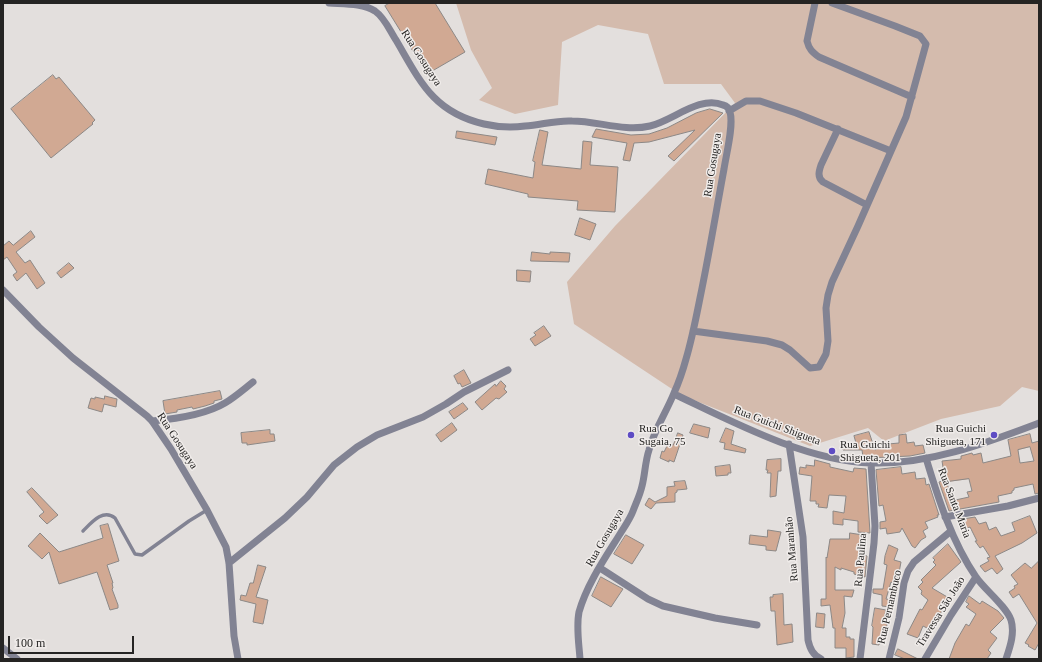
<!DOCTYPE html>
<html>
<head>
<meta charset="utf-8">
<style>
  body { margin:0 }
  #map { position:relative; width:1042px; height:662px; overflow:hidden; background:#e3dfdd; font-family:Georgia,serif }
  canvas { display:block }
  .frame { position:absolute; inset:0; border:4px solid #252423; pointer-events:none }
  .scale { position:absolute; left:8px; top:636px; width:126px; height:18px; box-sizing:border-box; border:2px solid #252423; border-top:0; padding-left:5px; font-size:12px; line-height:14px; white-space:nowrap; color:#252423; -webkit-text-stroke:3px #f0ecea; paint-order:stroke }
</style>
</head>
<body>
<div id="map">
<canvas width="1042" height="662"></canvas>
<div class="frame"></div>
<div class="scale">100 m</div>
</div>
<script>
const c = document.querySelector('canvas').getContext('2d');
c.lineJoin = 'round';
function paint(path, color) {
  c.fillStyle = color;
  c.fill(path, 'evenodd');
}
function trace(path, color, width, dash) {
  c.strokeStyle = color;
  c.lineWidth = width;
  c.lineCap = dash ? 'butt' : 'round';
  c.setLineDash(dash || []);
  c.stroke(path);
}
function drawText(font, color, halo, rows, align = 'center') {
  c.font = font + ' Georgia,serif';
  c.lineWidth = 3;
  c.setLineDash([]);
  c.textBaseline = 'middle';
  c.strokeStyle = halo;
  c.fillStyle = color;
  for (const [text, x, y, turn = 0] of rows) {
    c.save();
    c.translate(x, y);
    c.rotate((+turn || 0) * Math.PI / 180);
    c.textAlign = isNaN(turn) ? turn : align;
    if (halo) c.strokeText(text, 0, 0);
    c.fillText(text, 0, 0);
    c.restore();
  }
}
const green = new Path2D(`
  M456 3 1039 4V391L1022 387 1000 406 941 419 884 441 868 428 810 446 681 395 574 324 567 282 615 226 735 103 721 84H664L648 34 598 25 562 42 558 105 515 114 479 100 492 88 471 50Z`);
const building = new Path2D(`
  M390 3H435L465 52 427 74 385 6Z
  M53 75 56 79 59 77 95 120 92 123 93 124 51 158 11 109Z
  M710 109 723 113 674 161 668 156 695 130 649 142 634 143 630 161 623 160 627 143 592 137 596 129 631 135 649 134 667 128 696 113Z
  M540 130 548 132 542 165 581 169 583 141 592 142 590 165 618 167 615 212 577 210 578 201 528 197V194L485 184 488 169 533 178 535 162 533 161Z
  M457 131 497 137 495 145 456 138Z
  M580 218 596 224 590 240 575 235Z
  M31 231 35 237 16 252 25 263 30 260 45 283 37 289 26 273 17 281 13 275 17 272 7 257 3 260V246L9 241 13 245Z
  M532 252 550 254V252L570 253 569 262 531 261Z
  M69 263 74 268 61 278 57 273Z
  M517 270 531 271 530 282 517 281Z
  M544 326 551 336 535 346 530 339 536 335 534 333Z
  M464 370 471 383 462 387 460 383 458 384 454 376Z
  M501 381 506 386 504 389 507 392 499 399 496 398 482 410 475 402 495 384 496 386Z
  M220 391 222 399 214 401V403L205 406 193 409 192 407 177 410V412L165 414 163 401Z
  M105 396 117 399 116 407 104 404 102 412 88 408 91 398 95 399V397L104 399Z
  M463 403 468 409 454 419 449 412Z
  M452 423 457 430 441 442 436 435Z
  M694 424 710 428 708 438 690 433Z
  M726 428 734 431 731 444 746 449 745 453 724 449 725 443 720 442Z
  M270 430V434H274L275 441 247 445V443H242L241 433Z
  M869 432 875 450 888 443V444L899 443V435L906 434 907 443 914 442 915 446 923 445 925 453 910 456 868 458 863 457 862 450H843V443H856L854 436Z
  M678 433 683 435 674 462 669 460V462L660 458 662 451 664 452 668 444 673 445Z
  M1030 434 1032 443 1039 441V493L1035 494 1033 484 1014 488V490L1012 491V493L998 496 999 502 949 511 939 482 945 480 942 461 961 459V456L972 453 973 455 981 453 983 463 1011 456 1008 440ZM1030 447 1034 461 1020 463 1018 450ZM969 479 972 491 967 492 969 497 951 501 947 482Z
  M781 459V471H778L776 496 770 497 771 473H767L768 470H766L767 460Z
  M815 460 830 464V467L853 472 854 468 866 469 870 533 858 532V521L843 519V525L833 524V511L844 513 846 496 829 495 827 508 818 507 819 504H816V501H810L812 476 799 474 800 467 806 468V465L814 466Z
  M730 465 731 473H728V475L716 476 715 467Z
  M901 467 902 474 915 472 916 479 925 478 926 485 929 484 939 515H937L938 517 925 522 928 528 923 531 926 537 921 540 915 548 912 546 902 528 900 532 887 534 886 528 880 529V522L886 521 883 505 879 506 876 470Z
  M685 481 687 489 677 490V492L675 493V502L656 503 651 509 645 505 649 498 655 502 667 496V487L675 486 674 482Z
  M32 488 58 515 47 524 39 516 44 512 27 492Z
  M1030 516 1037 533 1022 543 995 556 1003 569 997 574 992 568 985 572 980 566 989 561 987 558 990 557 983 546 980 548 975 541H977L970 527 966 529 964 527 960 528 957 520 975 517 979 524 986 522 989 530 996 527 1001 536 1015 531 1012 523Z
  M108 524 119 561 107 565 113 583H112L113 588 112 589 118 605V608L110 610 97 572 59 584 49 552 42 559 28 546 40 533 59 552 103 538 100 526Z
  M768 530 781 532 776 551 766 550V546L749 544 750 535 767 537Z
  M850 533 863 535 861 554 867 556 865 577 854 574V572L841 568V570L835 567V590H854L852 597 844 596 845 613 842 628H846V637H850V639H854V657L846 658V648H835V628H833L830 605 821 606V599H826V557L827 558 830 539H849Z
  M626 535 644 545 632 564 614 554Z
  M948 544 961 562 932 588 949 598 939 616 936 614 929 629 923 626 918 638 907 634 920 609 922 610 928 600 921 594 922 591 918 587 923 582 921 580 936 565 933 562 935 560 933 558Z
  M889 545 898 549 894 560 901 562 898 578 895 577 893 583 891 582 886 599 892 600 890 607 882 606V595L873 593V589H883L887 565 884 564 885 556Z
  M1039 561V643L1035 650 1028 646 1029 645 1025 643 1037 623 1019 594 1013 598 1009 592 1015 588 1014 586 1018 584 1011 575 1025 563 1031 568Z
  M258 565 266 567 256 597 268 600 263 624 253 622 256 604 240 600 241 595 246 596 250 583H253Z
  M601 577 623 589 611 607 592 596Z
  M783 594 784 625 792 624 793 642 777 645 775 611H771L770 597H773V595Z
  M969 596 980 604 982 601 998 611 1004 618 990 632 997 638 988 650 991 653 987 659H949L955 643 966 624 969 626 976 614 966 607 969 604 966 602Z
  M875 608 886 610 884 619 888 620 886 630H884L883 637H880L879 645 872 644 873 627 872 626Z
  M817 613 825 614 824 628 816 627Z
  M898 649 918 659H905L895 655Z`);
const service = new Path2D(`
  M83 531C91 523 103 508 115 518L135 554 142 555 189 521 207 510`);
const minor = new Path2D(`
  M329 3C343 4 363 3 375 11 385 18 390 31 396 40 420 81 433 112 484 124 497 127 511 128 525 126 541 125 556 120 572 121 598 121 624 132 650 126 672 121 700 95 723 105 727 106 729 108 730 112 734 125 726 155 724 169 716 212 709 255 700 298 696 318 692 339 686 359 683 370 679 382 674 393 666 413 654 430 649 450 645 462 645 475 642 486 640 495 636 503 633 511 630 519 625 526 620 534 605 558 587 584 579 612 576 627 579 644 580 659
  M815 3 807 41C809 49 812 52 819 57L912 97
  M729 111 746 101H760L796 113 891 151
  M838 129 821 165C819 171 817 177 823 182L867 205
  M3 290 39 327 73 358 147 416 152 421 171 449 207 510 226 547 229 563 234 636 238 659
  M693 331 767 341 782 345 790 350 810 368 819 367 826 354 828 341 826 308 828 295 832 282 858 226 906 117 926 44 920 36 895 26 832 3
  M674 394C733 422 806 461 871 463 929 465 986 443 1039 423
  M152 421C175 419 205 415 225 403 235 397 244 389 253 382
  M789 444 803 537 808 640C810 649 813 655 821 659
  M926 458C938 498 952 542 976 577 985 590 1006 606 1011 620 1015 633 1010 647 1006 659
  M945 517 1008 506 1039 498
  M229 563 285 518 307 497 334 465 357 447 377 435 423 417 446 404 464 392 508 370
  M600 568 648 599 663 606 715 618 757 625
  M3 648 17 659
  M860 659 874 543 875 526 871 463
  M889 659 899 618 904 583 908 571 914 562 951 531
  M925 659 951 615 976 577`);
const markers = [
  [631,435,4,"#5e4cc4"],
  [994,435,4,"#5e4cc4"],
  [832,451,4,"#5e4cc4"]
];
const streetNames = [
  ["Rua Gosugaya",421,58,57],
  ["Rua Gosugaya",713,165,-81],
  ["Rua Guichi Shigueta",777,426,21],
  ["Rua Gosugaya",177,441,57],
  ["Rua Santa Maria",954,503,69],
  ["Rua Gosugaya",605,538,-60],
  ["Rua Maranhão",792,549,-95],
  ["Rua Paulina",861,560,-85],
  ["Rua Pernambuco",890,607,-77],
  ["Travessa São João",941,612,-58]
];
const poiNames = [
  ["Rua Go",639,429],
  ["Sugaia, 75",639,442],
  ["Rua Guichi",986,429,"right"],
  ["Shigueta, 171",986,442,"right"],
  ["Rua Guichi",840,445],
  ["Shigueta, 201",840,458]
];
paint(green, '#d4bbad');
paint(building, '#d1a993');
trace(building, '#8c8886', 1);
trace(service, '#828393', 3.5);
trace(minor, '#828393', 7);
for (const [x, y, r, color] of markers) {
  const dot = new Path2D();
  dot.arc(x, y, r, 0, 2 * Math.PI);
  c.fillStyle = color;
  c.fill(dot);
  trace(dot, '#f0ecea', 1.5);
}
drawText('11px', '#252423', '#f0ecea', streetNames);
drawText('11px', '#252423', '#f0ecea', poiNames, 'left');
</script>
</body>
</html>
